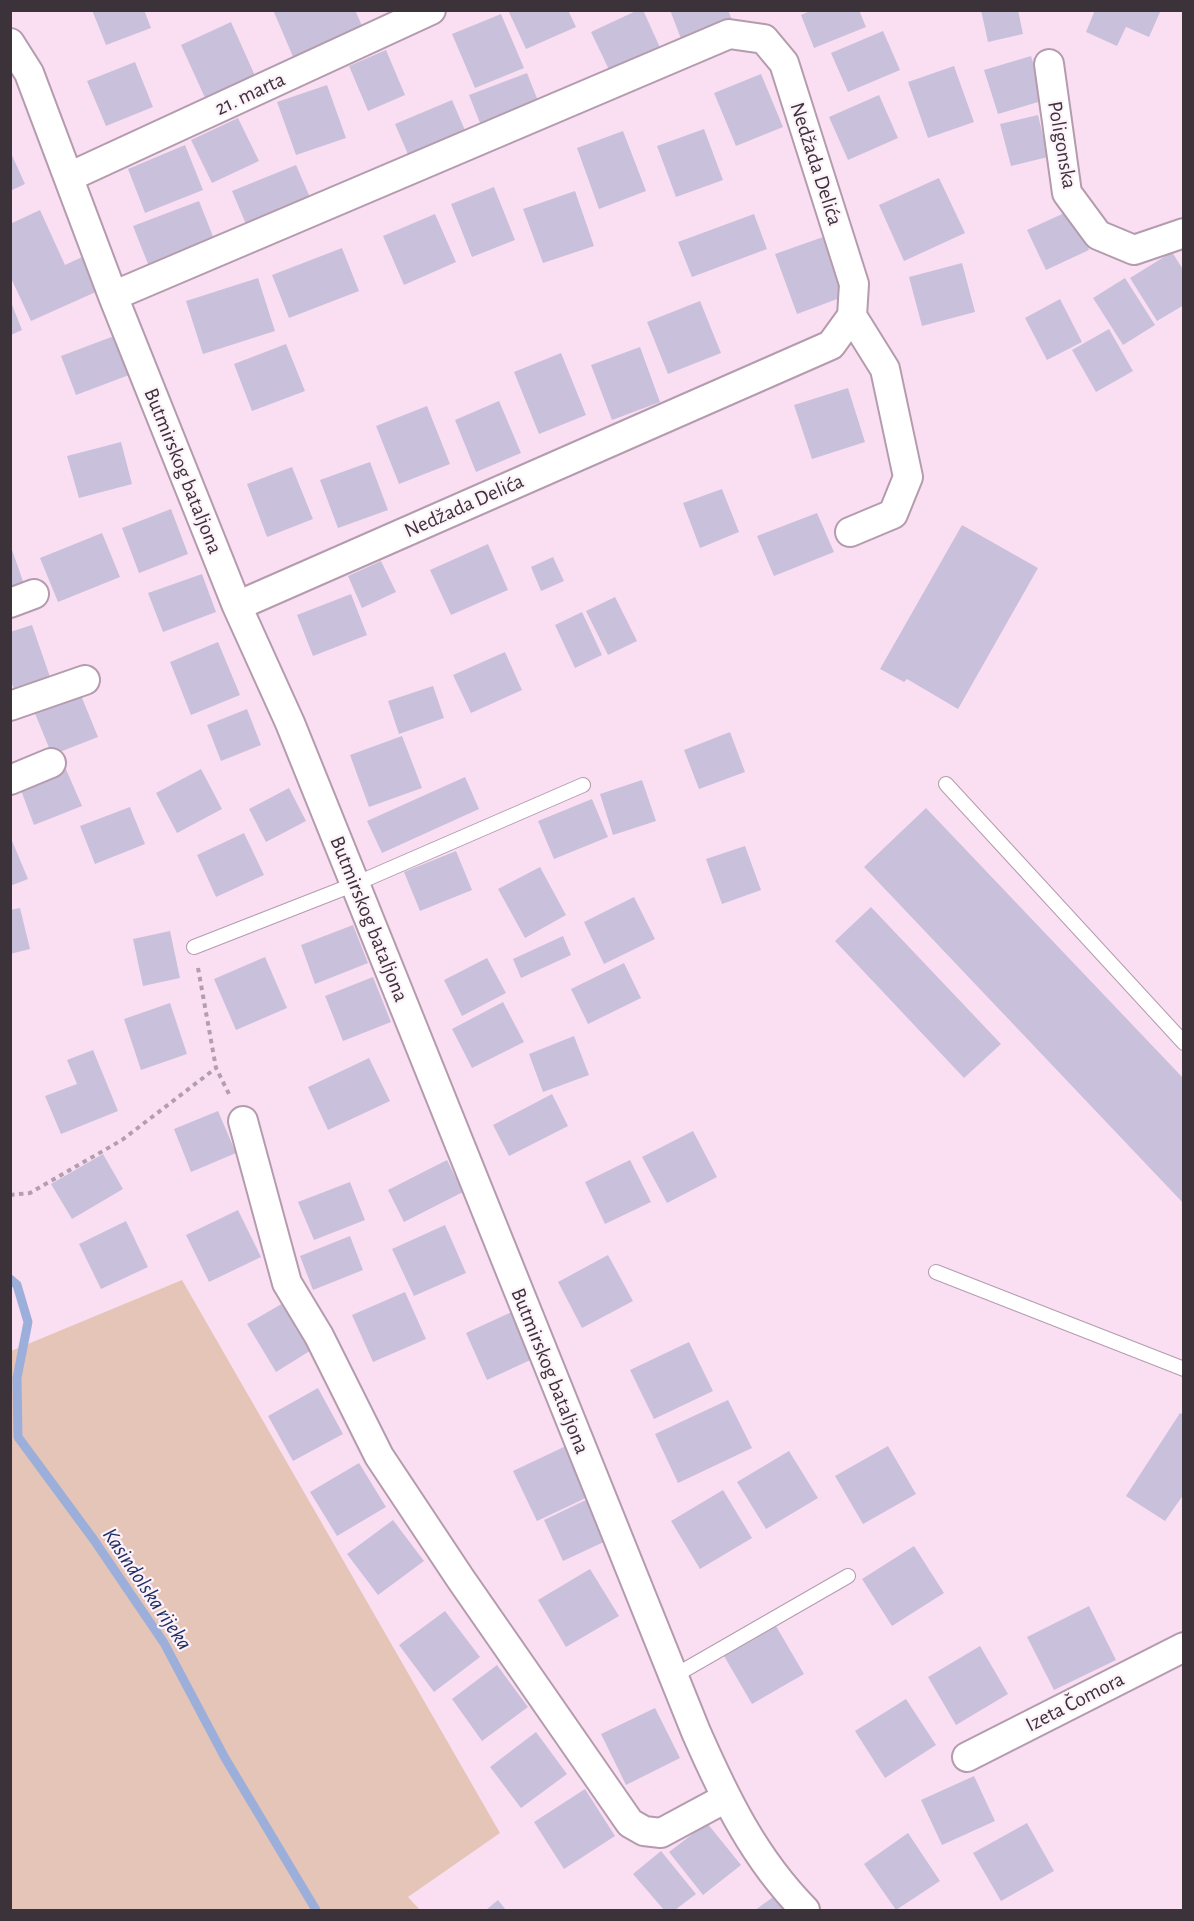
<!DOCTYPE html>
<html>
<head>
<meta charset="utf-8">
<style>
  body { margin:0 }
  #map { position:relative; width:1194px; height:1921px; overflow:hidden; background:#fadff3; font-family:"Alegreya Sans",sans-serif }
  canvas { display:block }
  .frame { position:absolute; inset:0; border:12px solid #3c3239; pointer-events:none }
</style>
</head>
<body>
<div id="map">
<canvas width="1194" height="1921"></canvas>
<div class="frame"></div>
</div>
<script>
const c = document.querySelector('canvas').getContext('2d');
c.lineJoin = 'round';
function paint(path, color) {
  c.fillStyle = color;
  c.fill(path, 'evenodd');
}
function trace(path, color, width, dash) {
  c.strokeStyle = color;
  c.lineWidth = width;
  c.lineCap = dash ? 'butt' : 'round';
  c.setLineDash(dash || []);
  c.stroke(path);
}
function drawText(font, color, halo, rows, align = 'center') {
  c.font = font + ' "Alegreya Sans",sans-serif';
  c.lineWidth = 4.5;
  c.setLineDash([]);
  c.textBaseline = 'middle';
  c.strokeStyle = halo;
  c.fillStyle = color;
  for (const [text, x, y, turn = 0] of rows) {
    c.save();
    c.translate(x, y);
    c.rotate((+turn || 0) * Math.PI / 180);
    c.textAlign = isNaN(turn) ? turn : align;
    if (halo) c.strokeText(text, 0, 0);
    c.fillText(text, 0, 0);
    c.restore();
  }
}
const green = new Path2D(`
  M182 1280 500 1833 408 1897 420 1910H11V1351Z`);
const stream = new Path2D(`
  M10 1279 17 1285 28 1322 17 1378 18 1437 94 1540 164 1643 225 1758 316 1910`);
const building = new Path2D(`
  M92 10H144L151 28 106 45Z
  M273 10H355L363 28 294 59Z
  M508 10H568L576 27 526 49Z
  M638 10H643L662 52 612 76 591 32Z
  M670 10H728L734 25 683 44Z
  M812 10H859L866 27 814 48 801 15Z
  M981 10H1018L1023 34 988 42Z
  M1095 10H1161L1149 37 1126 27 1117 46 1086 32Z
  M501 14 524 68 475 88 452 34Z
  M231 22 256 78 206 100 181 45Z
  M883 31 900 70 848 92 831 53Z
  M386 50 405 95 368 111 349 66Z
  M1031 56 1045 100 998 114 984 70Z
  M135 62 153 107 106 126 87 81Z
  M954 66 974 122 928 138 908 82Z
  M527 73 540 106 482 128 469 95Z
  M761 74 783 127 736 146 714 93Z
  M327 85 346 138 296 155 277 102Z
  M879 95 898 138 848 160 829 117Z
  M452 100 467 135 410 159 395 124Z
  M1038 115 1048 157 1011 166 1000 124Z
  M238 118 259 161 212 183 191 140Z
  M704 129 723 180 676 197 657 146Z
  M623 131 646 191 599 209 577 148Z
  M185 145 203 190 145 213 128 169Z
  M10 151 25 184 10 191Z
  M296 165 312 202 248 229 232 191Z
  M939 178 965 233 904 261 879 205Z
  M494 187 515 240 472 257 451 204Z
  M575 191 594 246 543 263 523 209Z
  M199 201 216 244 150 269 133 226Z
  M40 210 65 265 82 257 98 291 31 321 10 276V224Z
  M1071 210 1089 250 1046 270 1027 230Z
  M435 214 456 262 404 285 383 236Z
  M754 214 767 249 692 277 678 242Z
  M826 236 848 295 797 314 775 254Z
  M342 248 359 291 289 318 272 275Z
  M1172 252 1184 271V305L1157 321 1130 278Z
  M962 263 975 312 922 326 909 277Z
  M258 278 275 331 203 354 186 301Z
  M1125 278 1155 325 1123 345 1093 298Z
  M1060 299 1082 342 1047 360 1025 318Z
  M700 301 721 353 668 374 647 322Z
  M11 302 22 330 11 335Z
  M1109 329 1133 371 1096 392 1072 350Z
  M114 336 129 375 76 395 61 356Z
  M286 344 305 391 252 411 234 364Z
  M640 347 660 402 612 420 591 365Z
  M561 353 586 415 539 434 514 372Z
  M848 388 865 442 812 459 794 405Z
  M499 401 521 453 476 472 455 420Z
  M427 406 450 464 399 484 376 426Z
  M121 442 132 484 79 498 67 456Z
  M370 462 388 510 338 528 320 480Z
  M292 467 313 519 267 537 247 484Z
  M722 489 739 532 700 548 683 503Z
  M171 509 188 554 139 573 122 528Z
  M817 513 834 552 774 576 757 536Z
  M962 525 1038 568 958 709 907 679 904 682 880 669Z
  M102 533 120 577 58 602 40 558Z
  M10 544 25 587 10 592Z
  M488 544 508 590 451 615 430 570Z
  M553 557 564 581 541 591 531 567Z
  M381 561 396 592 362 608 348 576Z
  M202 574 216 612 163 632 148 593Z
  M351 594 367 635 313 656 297 615Z
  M615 597 637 641 608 655 586 611Z
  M582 612 602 655 575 668 555 625Z
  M32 625 50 677 14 689 10 679V632Z
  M218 642 240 695 191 715 170 662Z
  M505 652 522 690 471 713 453 675Z
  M433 686 444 718 399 734 388 701Z
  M80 693 98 737 52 755 34 711Z
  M247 709 261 745 221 761 207 725Z
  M730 732 745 772 699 789 684 750Z
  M402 736 422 788 369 807 350 755Z
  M65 767 82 806 34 825 19 785Z
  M201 769 222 809 177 833 156 793Z
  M465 777 479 809 382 853 367 821Z
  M642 780 656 821 613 835 600 794Z
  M289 788 306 821 266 842 249 809Z
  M592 799 608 837 554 859 538 821Z
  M130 807 145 844 95 864 80 826Z
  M926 808 1184 1079V1204L864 867Z
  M244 833 264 875 216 897 197 855Z
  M10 836 28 879 10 886Z
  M745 846 761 890 722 904 706 859Z
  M456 851 472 890 420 911 404 872Z
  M540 867 566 915 525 938 498 889Z
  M634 897 655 939 604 964 584 922Z
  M871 907 1001 1044 964 1078 835 941Z
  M20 908 30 949 10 954V910Z
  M353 925 368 963 315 984 301 945Z
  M170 931 180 978 143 986 133 939Z
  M563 936 571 955 521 978 513 959Z
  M265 957 287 1008 236 1030 214 979Z
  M487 958 506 993 462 1016 444 980Z
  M624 963 641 998 588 1024 571 989Z
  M373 977 391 1022 343 1041 325 996Z
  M503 1002 524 1042 472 1068 452 1029Z
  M170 1003 187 1054 141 1070 124 1019Z
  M574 1036 589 1075 543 1092 529 1054Z
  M93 1050 118 1111 61 1134 45 1096 77 1084 67 1060Z
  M369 1058 390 1101 328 1130 308 1087Z
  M552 1094 568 1126 509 1156 493 1125Z
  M218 1111 236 1153 191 1172 174 1129Z
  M693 1131 717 1177 667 1203 642 1157Z
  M103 1154 123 1189 72 1219 51 1184Z
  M447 1160 463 1192 404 1222 388 1190Z
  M630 1160 651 1202 605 1224 585 1182Z
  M350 1182 365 1220 314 1240 298 1202Z
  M238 1210 261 1257 209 1282 186 1235Z
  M126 1221 148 1267 101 1289 79 1244Z
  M445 1225 466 1273 414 1296 392 1249Z
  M350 1236 363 1270 313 1290 300 1256Z
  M608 1255 633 1301 582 1328 558 1282Z
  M405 1292 426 1339 373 1362 352 1315Z
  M285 1302 313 1349 276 1372 247 1324Z
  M518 1309 539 1356 487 1380 466 1333Z
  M689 1342 713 1391 654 1419 630 1370Z
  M318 1388 343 1434 293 1461 268 1416Z
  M728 1400 752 1448 678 1483 655 1434Z
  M1180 1413 1184 1415V1494L1165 1521 1126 1496Z
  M568 1445 592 1495 537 1521 513 1471Z
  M888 1446 916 1494 863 1524 835 1476Z
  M789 1451 818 1498 766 1529 737 1482Z
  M359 1463 386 1507 337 1536 310 1492Z
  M723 1490 752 1538 700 1569 671 1521Z
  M588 1499 608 1540 563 1561 544 1520Z
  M393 1520 424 1561 378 1595 347 1554Z
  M914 1546 944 1593 892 1626 862 1579Z
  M590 1569 619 1616 566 1647 538 1600Z
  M1089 1606 1116 1660 1054 1690 1027 1637Z
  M445 1611 480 1657 434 1692 399 1645Z
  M776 1626 804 1674 752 1704 724 1656Z
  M980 1646 1008 1694 956 1725 928 1677Z
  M497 1665 528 1707 482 1741 452 1699Z
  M906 1699 936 1745 885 1778 855 1731Z
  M655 1708 680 1758 626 1785 601 1734Z
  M536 1732 567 1774 521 1808 490 1767Z
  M974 1776 995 1821 942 1845 921 1800Z
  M585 1789 615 1836 564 1869 534 1822Z
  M707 1823 741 1865 703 1895 669 1852Z
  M1027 1823 1054 1871 1001 1901 973 1853Z
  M908 1833 940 1881 896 1910 864 1864Z
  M661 1851 696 1894 675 1910H664L633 1874Z
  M779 1893 791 1910H755Z
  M498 1900 506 1910H486Z`);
const path = new Path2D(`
  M198 968 216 1068 230 1096
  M10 1195 30 1193 122 1140 216 1068`);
const service = new Path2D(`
  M946 784 1184 1043
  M194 947 355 884 583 785
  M936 1272 1184 1369
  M674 1676 848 1576`);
const minor = new Path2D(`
  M10 43 29 73 113 296 237 606 290 723 355 884 696 1732C725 1798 754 1858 805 1910
  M1049 64 1067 193 1098 235 1134 250 1184 233
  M69 177 431 10
  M113 296 729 34 764 39 784 63 854 284 852 316 831 345 237 606
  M850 532 893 514 908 477 885 369 852 316
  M10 603 34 594
  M10 706 85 680
  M10 780 51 763
  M243 1121 287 1283 319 1336 379 1456 460 1578 630 1823 644 1831 661 1833 726 1798
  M967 1757 1184 1647`);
const streetNames = [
  ["21. marta",250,94,-25],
  ["Poligonska",1062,145,80],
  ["Nedžada Delića",816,164,72],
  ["Butmirskog bataljona",183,471,68],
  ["Nedžada Delića",464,506,-24],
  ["Butmirskog bataljona",369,919,68],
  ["Butmirskog bataljona",550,1371,68],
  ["Izeta Čomora",1075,1702,-27]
];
const waterNames = [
  ["Kasindolska rijeka",147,1589,56]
];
paint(green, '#e5c5b8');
trace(stream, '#9cafda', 9);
paint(building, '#c9c0db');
trace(service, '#b49bae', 16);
trace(minor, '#b49bae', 32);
trace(path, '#b39eae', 4, [4.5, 4.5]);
trace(service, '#fff', 14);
trace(minor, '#fff', 28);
drawText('21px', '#3c3239', '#fdf2fa', streetNames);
drawText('italic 22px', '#1d2f64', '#fdf2fa', waterNames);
</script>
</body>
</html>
